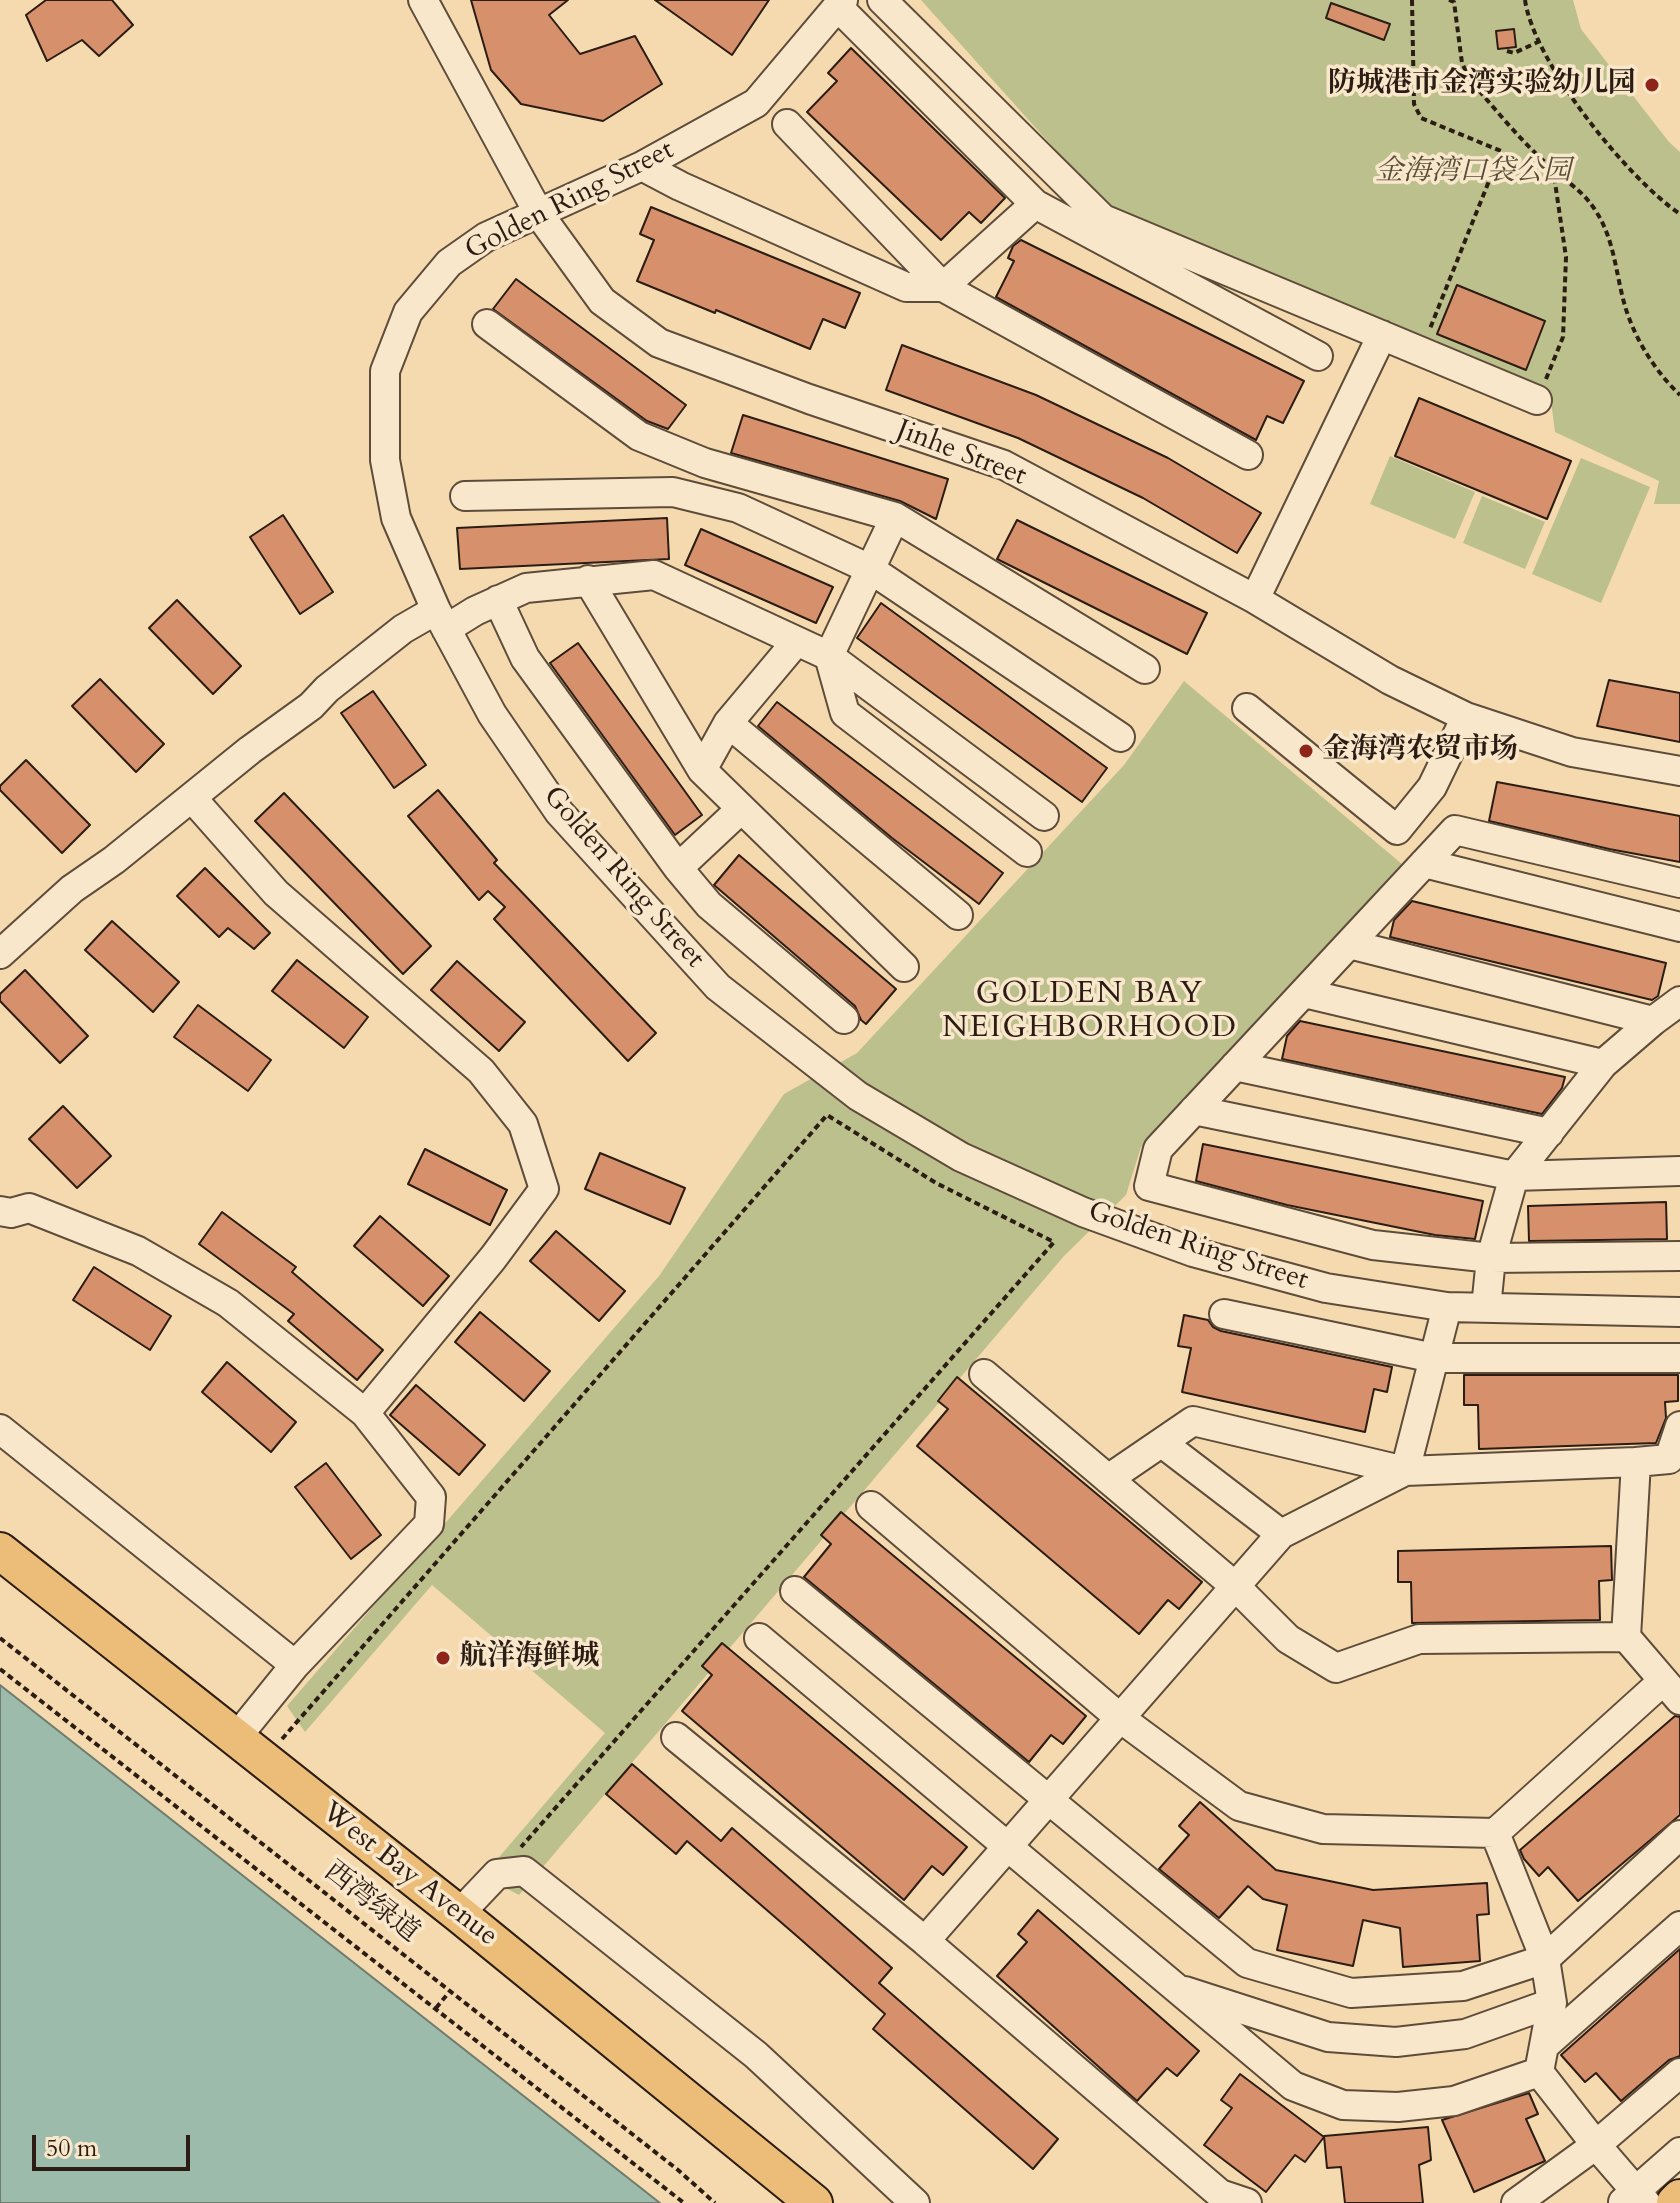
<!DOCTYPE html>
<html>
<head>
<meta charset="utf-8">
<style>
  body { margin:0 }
  #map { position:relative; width:1680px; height:2203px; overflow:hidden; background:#f6daaf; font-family:Cardo,serif }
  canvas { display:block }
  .scale { position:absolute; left:32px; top:2135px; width:158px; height:36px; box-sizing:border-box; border:4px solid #2b1d14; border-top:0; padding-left:10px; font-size:24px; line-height:28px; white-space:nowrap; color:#2b1d14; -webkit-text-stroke:6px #f9e7cb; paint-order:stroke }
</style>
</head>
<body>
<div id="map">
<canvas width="1680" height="2203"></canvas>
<div class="scale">50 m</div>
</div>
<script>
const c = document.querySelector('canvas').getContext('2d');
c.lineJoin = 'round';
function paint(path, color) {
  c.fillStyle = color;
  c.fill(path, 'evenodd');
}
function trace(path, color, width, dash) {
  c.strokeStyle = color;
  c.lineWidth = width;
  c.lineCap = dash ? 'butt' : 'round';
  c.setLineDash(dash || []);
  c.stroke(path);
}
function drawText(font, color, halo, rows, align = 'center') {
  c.font = font + ' Cardo,"Noto Serif SC",serif';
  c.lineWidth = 7;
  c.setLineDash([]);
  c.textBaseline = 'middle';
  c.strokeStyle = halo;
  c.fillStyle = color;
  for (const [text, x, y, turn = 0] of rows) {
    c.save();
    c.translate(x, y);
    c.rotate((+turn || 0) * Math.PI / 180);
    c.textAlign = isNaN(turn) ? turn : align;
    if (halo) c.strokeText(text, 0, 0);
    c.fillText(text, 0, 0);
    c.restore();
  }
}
const green = new Path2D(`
  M921 0H1573L1581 29 1669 142 1680 152V504H1654L1659 481 1555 432 1550 393 1103 203Z
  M1390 456 1475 492 1455 539 1370 504Z
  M1581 458 1650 487 1601 603 1532 574Z
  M1482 496 1545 522 1525 569 1463 543Z
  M1184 681 1402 864 1141 1147 1126 1195 1064 1256 519 1895 483 1876 605 1733 432 1585 305 1732 287 1706 659 1276 784 1094 857 1053 1124 765Z`);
const water = new Path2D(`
  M0 1685 660 2203H0Z`);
const building = new Path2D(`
  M46 0H112L133 25 99 56 82 40 47 61 26 15Z
  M471 0H568L549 15 580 54 635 36 662 84 603 121 521 104 491 70Z
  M655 0H769L732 55Z
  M1331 3 1390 24 1384 40 1326 18Z
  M1514 29 1516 47 1498 49 1496 31Z
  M851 48 1005 198 981 223 969 212 941 240 807 112 837 81 828 73Z
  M651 207 860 293 845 328 823 319 810 349 716 310 715 313 637 281 654 240 640 234Z
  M1021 240 1304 381 1283 423 1267 416 1256 440 996 297 1014 261 1008 258 1013 246Z
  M516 279 686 405 668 429 647 421 493 309Z
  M1457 285 1545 321 1526 370 1437 334Z
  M902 345 1036 395 1168 458 1261 513 1237 553 1143 498 1018 438 886 390Z
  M1419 398 1571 461 1547 519 1395 456Z
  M743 415 948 479 936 519 900 501 731 453Z
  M283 515 333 592 300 614 250 537Z
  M667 518 669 559 460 569 457 528Z
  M1017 520 1207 613 1187 654 997 559Z
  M701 529 833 587 816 623 685 565Z
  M177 600 241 666 213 694 149 628Z
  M881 603 1107 768 1082 802 857 638Z
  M578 643 702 815 675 835 550 663Z
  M100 679 164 744 136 772 72 706Z
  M1609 680 1680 693V742L1597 726Z
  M373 691 426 765 394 788 341 713Z
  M777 702 1003 873 979 904 892 838 758 726Z
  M26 760 90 825 62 853 0 790V786Z
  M1497 782 1680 816V862L1609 849 1489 821Z
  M438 790 497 860 494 863 656 1033 628 1061 494 919 505 907 488 891 479 900 408 816Z
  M284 793 431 946 403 974 255 821Z
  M739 855 896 989 866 1024 861 1020 855 1006 714 885Z
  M205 868 270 933 254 949 228 928 219 937 177 896Z
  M1412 901 1666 963 1658 996 1652 1000 1390 937 1394 920Z
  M112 921 179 982 153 1012 85 950Z
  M297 960 368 1017 344 1048 272 991Z
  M457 961 525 1022 499 1051 431 990Z
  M25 970 88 1036 60 1063 0 1001V994Z
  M198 1005 271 1060 248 1091 174 1037Z
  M1300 1021 1565 1077 1562 1088 1542 1114 1282 1059 1287 1036Z
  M63 1106 111 1156 77 1188 29 1139Z
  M1203 1144 1483 1201 1475 1239 1435 1235 1287 1205 1196 1181Z
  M425 1149 507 1190 490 1225 408 1184Z
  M600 1153 685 1188 670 1224 585 1189Z
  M1666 1202 1667 1239 1529 1241 1528 1206Z
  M222 1212 296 1267 292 1272 383 1350 357 1380 288 1321 294 1314 199 1244Z
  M380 1216 449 1276 423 1306 354 1246Z
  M556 1231 625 1291 599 1321 530 1261Z
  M94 1267 171 1316 150 1350 73 1300Z
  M480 1312 550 1371 524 1401 455 1342Z
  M1184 1315 1208 1320 1213 1327 1221 1331 1392 1367 1387 1392 1374 1389 1365 1432 1182 1392 1191 1348 1178 1346Z
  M227 1362 296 1422 271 1452 202 1392Z
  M1464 1375H1678V1401L1665 1402 1666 1418 1656 1443 1479 1449 1478 1405H1464Z
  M957 1377 1202 1582 1179 1609 1168 1600 1139 1634 917 1446 948 1409 938 1401Z
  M416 1385 485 1445 459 1475 390 1415Z
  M326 1463 381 1535 351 1559 295 1487Z
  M841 1512 1086 1716 1063 1744 1051 1735 1029 1762 804 1577 831 1544 821 1535Z
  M1611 1546 1612 1580 1599 1581 1600 1620 1412 1623 1411 1582H1398V1551Z
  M722 1643 967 1847 943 1875 932 1866 904 1900 682 1711 712 1675 702 1666Z
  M1675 1716 1680 1717V1815L1578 1901 1548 1867 1539 1876 1524 1859 1520 1850Z
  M632 1764 721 1841 732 1828 892 1968 879 1983 1058 2139 1033 2169 873 2029 885 2014 798 1937 687 1841 676 1854 606 1794Z
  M1200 1802 1276 1870 1373 1890 1487 1883 1489 1914 1477 1915 1480 1961 1403 1967 1400 1928 1363 1920 1353 1966 1277 1950 1287 1905 1263 1899 1248 1886 1219 1918 1159 1869 1189 1835 1179 1826Z
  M1038 1910 1199 2051 1177 2076 1167 2068 1137 2101 997 1976 1027 1942 1018 1934Z
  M1680 1949V2056L1669 2060 1621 2101 1596 2073 1585 2082 1561 2055Z
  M1240 2074 1324 2137 1305 2162 1295 2155 1266 2192 1204 2145 1232 2108 1221 2100Z
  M1529 2093 1538 2114 1526 2119 1545 2161 1474 2192 1442 2120Z
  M1428 2127 1431 2160 1419 2165 1423 2203H1345L1341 2167 1327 2168 1324 2136Z`);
const path = new Path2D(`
  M1412 0 1414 104 1421 118 1501 151 1429 331
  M1449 0 1454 2 1462 63 1470 80C1496 110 1523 144 1554 170 1570 184 1586 194 1597 213 1617 245 1616 284 1629 318 1640 347 1658 374 1680 395
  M1525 0C1534 63 1628 179 1680 214
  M1507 51 1514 53 1538 42
  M1546 379 1563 337 1566 257 1553 169
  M0 1638 678 2170 715 2203
  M0 1669 684 2203
  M282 1739 827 1115 936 1183 1054 1242 521 1847
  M436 2008 450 1991`);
const minor = new Path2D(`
  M423 0 539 214 602 301 659 343 809 399 1004 465 1255 599 1390 680 1466 717 1572 752 1680 771
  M843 0 756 103 642 166 486 237 449 263 408 312 385 371V460L396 518 436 610 492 714 559 812 718 987 858 1096 961 1157 1083 1212 1193 1252 1326 1288 1447 1307 1680 1312
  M882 0 1103 219 1537 400
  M839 8 1035 204 1318 356
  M787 124 943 287 1248 455
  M642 166 680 186 906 287H943L1035 204
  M487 324 639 436 705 463 895 517 1145 669
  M465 496 673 492 738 508 870 569 1120 737
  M895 517 829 656 845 713 1027 852
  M588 580 702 770 904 967
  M1255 599 1382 335
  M498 600 525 658 678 868 709 905 844 1019
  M446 629 475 611 526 588 654 575 829 656 1044 816
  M1247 708 1397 830 1432 787 1466 717
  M728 723 958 915
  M702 770 728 723 796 642
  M192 798 276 893 481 1071 523 1124 544 1189 493 1258 365 1413
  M1424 863 1680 927
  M678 868 741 809
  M1680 883 1455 830 1158 1149 1149 1186 1373 1245 1491 1258 1680 1256
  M1349 944 1653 1021
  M0 954 72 889 114 860 250 750 311 706 327 689 403 629 436 610
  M1304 993 1603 1064
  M1235 1066 1549 1133
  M1194 1110 1514 1176 1680 1171
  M0 1211 11 1213 29 1208 138 1251 228 1303 365 1413 431 1497 429 1524 295 1665 236 1738
  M1486 1308 1491 1258 1514 1176 1603 1064 1653 1021 1680 1001
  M1224 1314 1434 1358H1680
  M984 1374 1236 1587 1288 1639 1336 1668 1419 1639 1626 1637 1680 1700
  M0 1429 295 1665
  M1162 1443 1281 1534
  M1636 1462 1669 1459 1680 1426
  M1108 1479 1193 1421 1405 1471 1636 1462 1626 1637
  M871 1506 1120 1718 1239 1806 1323 1829 1495 1833 1663 1681
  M795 1591 1247 1963 1351 1993 1463 1986 1545 1959 1680 1835
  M759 1638 1293 2086 1343 2105 1398 2107 1454 2101 1539 2072
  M676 1737 925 1941 1220 2194 1247 2203
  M1495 1833 1545 1959 1552 2003 1539 2072 1596 2145 1646 2203
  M459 1914 497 1874 524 1871 756 2055 915 2203
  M925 1941 1281 1534 1405 1471 1447 1307
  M1185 1991 1328 2037 1396 2042 1465 2034 1552 2003
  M1544 2046 1680 1926
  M1623 2202 1680 2152
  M1516 2203 1596 2145 1680 2073`);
const major = new Path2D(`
  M0 1551 459 1914 814 2203
  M1675 2203 1680 2198`);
const markers = [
  [1652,85,8,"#8f2418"],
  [1306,751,8,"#8f2418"],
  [443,1658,8,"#8f2418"]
];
const poiNames = [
  ["防城港市金湾实验幼儿园",1636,85,"right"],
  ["金海湾农贸市场",1322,751],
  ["航洋海鲜城",459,1658]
];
const parkNames = [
  ["金海湾口袋公园",1473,173]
];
const streetNames = [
  ["Golden Ring Street",570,201,-27],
  ["Jinhe Street",961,454,21],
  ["Golden Ring Street",623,878,49],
  ["Golden Ring Street",1198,1247,18],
  ["West Bay Avenue",409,1875,38],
  ["西湾绿道",371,1903,38]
];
const neighbourhoodNames = [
  ["GOLDEN BAY",1090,995],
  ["NEIGHBORHOOD",1090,1029]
];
paint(green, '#bbc08c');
paint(water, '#9dbbaa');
trace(water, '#6f7c6e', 2);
paint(building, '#d7906c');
trace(building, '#2b1d14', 2);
trace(minor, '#5e4c3b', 32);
trace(major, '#2b1d14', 40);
trace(path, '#2b1d14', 4, [6, 4]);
trace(minor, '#f9e7cb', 28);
trace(major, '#ebbd78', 36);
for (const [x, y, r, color] of markers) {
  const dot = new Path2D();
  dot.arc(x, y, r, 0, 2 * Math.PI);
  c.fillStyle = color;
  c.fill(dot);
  trace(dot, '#f9e7cb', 3);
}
drawText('bold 28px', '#2b1d14', '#f9e7cb', poiNames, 'left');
drawText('italic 28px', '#564e38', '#f9e7cb', parkNames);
drawText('28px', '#2b1d14', '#f9e7cb', streetNames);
c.letterSpacing = '2px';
drawText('30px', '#2b1d14', '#f9e7cb', neighbourhoodNames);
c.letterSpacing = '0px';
</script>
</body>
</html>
